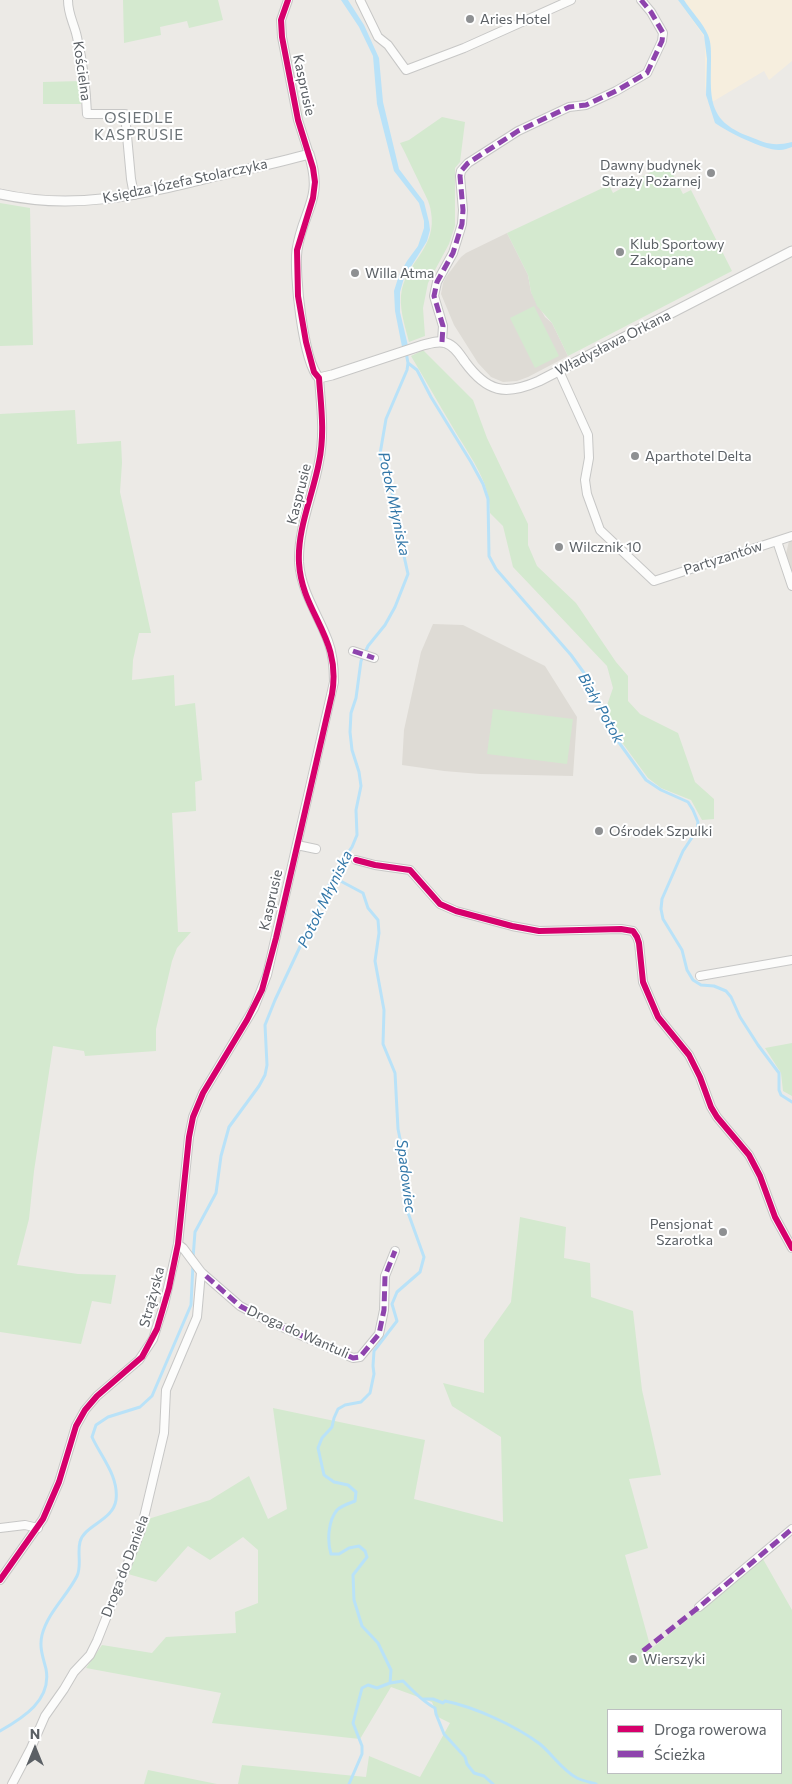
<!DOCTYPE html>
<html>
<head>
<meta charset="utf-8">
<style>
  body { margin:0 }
  #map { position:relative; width:792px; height:1784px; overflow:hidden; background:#eceae6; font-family:Commissioner,sans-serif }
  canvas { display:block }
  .legend { position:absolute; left:607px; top:1709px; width:175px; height:65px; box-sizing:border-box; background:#fff; border:1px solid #bdbfc1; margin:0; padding:6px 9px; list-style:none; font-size:15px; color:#5b6065 }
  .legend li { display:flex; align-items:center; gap:10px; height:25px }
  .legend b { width:25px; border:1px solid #bdbfc1 }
  .north { position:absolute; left:10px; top:1724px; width:50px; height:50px; -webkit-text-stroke:4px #fff; paint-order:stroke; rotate:0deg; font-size:14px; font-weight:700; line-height:20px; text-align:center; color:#5b6065 }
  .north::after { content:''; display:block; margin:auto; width:18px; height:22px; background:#5b6065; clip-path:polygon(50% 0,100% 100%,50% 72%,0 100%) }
</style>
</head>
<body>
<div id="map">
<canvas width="792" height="1784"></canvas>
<ul class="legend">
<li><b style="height:6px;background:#d6006c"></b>Droga rowerowa</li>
<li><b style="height:6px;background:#8e44ad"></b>Ścieżka</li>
</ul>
<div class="north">N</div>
</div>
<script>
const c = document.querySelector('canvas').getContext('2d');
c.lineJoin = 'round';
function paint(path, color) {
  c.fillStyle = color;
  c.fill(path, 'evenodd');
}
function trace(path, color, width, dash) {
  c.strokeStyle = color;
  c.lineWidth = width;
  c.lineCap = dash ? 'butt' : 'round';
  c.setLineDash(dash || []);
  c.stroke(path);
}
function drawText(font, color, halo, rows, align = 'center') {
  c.font = font + ' Commissioner,sans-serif';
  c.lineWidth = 4;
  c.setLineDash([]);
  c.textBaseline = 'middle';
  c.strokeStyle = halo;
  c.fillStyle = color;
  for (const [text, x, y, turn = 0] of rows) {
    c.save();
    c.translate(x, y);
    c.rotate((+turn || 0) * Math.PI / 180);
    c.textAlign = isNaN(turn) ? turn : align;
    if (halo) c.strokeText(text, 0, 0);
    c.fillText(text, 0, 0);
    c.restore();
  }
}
const commercial = new Path2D(`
  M678 0H792V61L769 80 764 71 714 101 708 102 705 86V38Z`);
const education = new Path2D(`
  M507 233 528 275 531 292 545 317 552 323 568 356 528 377 517 381 503 382 491 377 478 363 454 325 441 294 443 283 446 277 461 257 466 253Z
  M792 540V572L786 554 789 541Z
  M433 624 463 625 545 666 577 717 573 776 480 774 444 771 402 765 404 730 421 652Z`);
const green = new Path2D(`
  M123 0H218L223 20 189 28 187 21 160 27 161 35 124 43Z
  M81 81V104H43V82Z
  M442 117 465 122 460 162 455 168V226L449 244 428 283 423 308 425 336 409 342C405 326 398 306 402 289 409 260 437 247 431 212 430 202 424 193 420 184 413 170 407 156 400 143L409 140Z
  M667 163 683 194 691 190 732 271 568 356 552 323 537 306 531 292 528 275 507 233 609 185 613 193Z
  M0 203 30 208 33 345 0 346V380Z
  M534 306 559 356 535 368 510 318Z
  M423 350 473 400 487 438 528 524V545L537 566 576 603 616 662 628 676V701L640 714 678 733 695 782 714 799V819L702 820 691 800 661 788 648 778 618 737 605 711 613 688 607 666 513 567 503 526 490 513C490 480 468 454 452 426 438 403 425 379 411 356Z
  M75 410 77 444 121 441 122 463 120 492 151 633H139L133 660 132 680 174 675 175 706 195 703 202 780 195 782 196 811 172 813 178 932H191L177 948 172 961 156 1029V1051L85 1056 84 1051 53 1046 34 1171 29 1219 17 1265 78 1274 116 1275 111 1304 92 1301 81 1344 0 1332V414Z
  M493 709 573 719 567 764 487 754Z
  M792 1043V1096L783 1091 781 1073 765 1048Z
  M520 1217 566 1227 564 1258 590 1263 591 1297 633 1311 642 1390 661 1475 629 1479 648 1548 625 1555 651 1649 763 1559 792 1610V1784H238L242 1765 366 1777 369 1756 420 1777 450 1723 438 1717 432 1702 391 1687 360 1739 212 1723 221 1693 86 1668 102 1645 152 1653 166 1637 236 1633 235 1612 258 1603V1550L243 1537 210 1560 188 1546 156 1582 128 1574 148 1519 210 1500 249 1476 268 1519 287 1509 273 1408 425 1440 414 1499 503 1522 501 1437 452 1406 443 1383 484 1393V1340L511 1302ZM608 1710H781V1773H608Z
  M148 1770 217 1784H144Z`);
const water = new Path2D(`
  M341 0H348L364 25 379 58 383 102 399 169 424 202 429 222 430 230 427 241 404 278 400 292V312L409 350 403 352 395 311 394 291 399 275 407 261 418 246 424 228V221L419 203 394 171 377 104 373 56 359 27Z
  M678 0H684C691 11 703 23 708 35 711 42 711 50 711 57 711 96 706 120 748 136 766 143 772 147 792 142V147C788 148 784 150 780 150 765 151 728 132 715 123L706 95 707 59 704 35Z`);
const stream = new Path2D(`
  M408 363 417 370 431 397 471 462 483 484 488 499 489 556 496 569 571 655 587 677 615 737 646 780 661 790 688 802 693 810 698 822 697 830 683 851 662 899 661 909 663 919 682 950 687 970 693 980 701 985 714 986 726 991 731 997 740 1017 758 1045 779 1073V1090L781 1095 792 1102
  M333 877 363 893 368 908 378 920 379 933 375 961 384 1010 383 1044 395 1073 398 1129 403 1153 406 1207 424 1257 420 1272 397 1292 392 1304 397 1321 374 1351 373 1366 374 1374 370 1393 361 1402 345 1405 338 1409 334 1418 332 1427 322 1438 318 1448 324 1475 334 1482 348 1485 356 1492 355 1501C350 1503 341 1506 337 1510 328 1521 327 1541 331 1554H339L349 1548 359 1546 365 1551 367 1557 353 1575 354 1600 362 1626 378 1643 391 1670 390 1683 377 1688 368 1685 362 1688 353 1723 362 1746V1754L349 1784
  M193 1258 195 1232 216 1193 221 1156 229 1127 259 1086 265 1075 267 1065 265 1025 275 1000 336 870 352 847 357 835 356 810 361 786 359 772 352 750 350 732 351 713 356 698 361 661 368 646 385 625 395 607 408 574 398 529 393 495 383 468 380 454 386 419 407 370 408 363 406 352
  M390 1683 403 1681C413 1691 423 1702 435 1708L436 1714 444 1734 465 1757 467 1764 474 1773 484 1776 493 1784
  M424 1699H433L443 1703 445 1701C475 1707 516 1726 540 1744 552 1754 563 1771 577 1778 583 1781 590 1782 596 1784
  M0 1731C23 1718 52 1700 46 1669 43 1657 39 1647 42 1635 48 1612 67 1596 77 1576 82 1566 77 1553 80 1542 84 1525 113 1521 116 1500 119 1476 101 1457 92 1437L96 1425 108 1417 140 1407 152 1396 191 1305 193 1264`);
const minor = new Path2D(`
  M68 0C68 15 74 23 77 37 83 63 86 88 87 114H125L131 179 134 195
  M288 0 281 20 282 37 298 120 309 154
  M360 0 378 37 388 45 406 70 464 48 571 0
  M442 342 443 326 434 296 437 282 453 253 462 224 463 210 460 176 461 171 468 163 518 131 569 107 586 105 616 91 647 73 662 41 663 33 651 12 641 0
  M559 371 588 435 589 458 585 480 587 494 600 530 654 581 792 536
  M777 541 792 586
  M353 651 374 658
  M297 845 316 849
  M356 860 375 865 410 870 440 904 456 911 512 926 539 931 621 929 633 931 637 937 639 943 643 982 658 1017 689 1055 700 1077 711 1107 717 1117 749 1155 760 1176 775 1217 792 1248
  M700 976 792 960
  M178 1244 183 1248 201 1272 240 1306 268 1321 353 1358 360 1357 379 1334 384 1310 385 1276 395 1251
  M0 1528 25 1525 38 1528
  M0 1580 43 1519 59 1482 76 1426 85 1410 97 1396 139 1360 153 1339 164 1305 178 1244 189 1137 193 1117 203 1093 254 1008 267 975 334 682C334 668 333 654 328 641 318 614 301 592 299 562 298 528 313 495 319 462 325 433 321 406 319 378
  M699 1607 792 1529
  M12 1784 31 1748 45 1716 64 1689 74 1672 90 1655 97 1641 141 1530 164 1433 166 1390 197 1317 201 1272`);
const tertiary = new Path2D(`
  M0 194C77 211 141 194 216 176 247 169 278 163 309 154 324 200 303 209 297 250 294 274 303 361 319 378L332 375 423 345C431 343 439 340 446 343 455 346 460 355 465 362 487 392 505 396 539 381L792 251`);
const quiet = new Path2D(`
  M442 342 443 326 434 296 437 282 453 253 462 224 463 210 460 176 461 171 468 163 518 131 569 107 586 105 616 91 647 73 662 41 663 33 651 12 641 0
  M353 651 374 658
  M206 1276 240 1306 268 1321 353 1358 360 1357 379 1334 384 1310 385 1276 395 1251
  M643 1651 699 1607 792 1529`);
const cycleway = new Path2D(`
  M356 860 375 865 410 870 440 904 456 911 512 926 539 931 621 929 633 931 637 937 639 943 643 982 658 1017 689 1055 700 1077 711 1107 717 1117 749 1155 760 1176 775 1217 792 1248
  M0 1580 43 1519 59 1482 76 1426 85 1410 97 1396 142 1357 157 1329 169 1288 178 1244 189 1137 193 1117 203 1093 247 1020 262 990 276 938 332 694C342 637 302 614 299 563 297 529 313 495 319 462 325 433 321 406 319 378L314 372 306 342 298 296 297 250 313 198 315 182 313 168 298 120 282 37 281 20 288 0`);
const markers = [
  [470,19,5,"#8e9092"],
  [711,173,5,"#8e9092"],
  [620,252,5,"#8e9092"],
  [355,273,5,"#8e9092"],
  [635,456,5,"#8e9092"],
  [559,547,5,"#8e9092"],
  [599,831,5,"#8e9092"],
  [723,1232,5,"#8e9092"],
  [633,1659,5,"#8e9092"]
];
const poiNames = [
  ["Aries Hotel",480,19],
  ["Dawny budynek",701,165,"right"],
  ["Straży Pożarnej",701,181,"right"],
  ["Klub Sportowy",630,244],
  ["Zakopane",630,260],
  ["Willa Atma",365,273],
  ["Aparthotel Delta",645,456],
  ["Wilcznik 10",569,547],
  ["Ośrodek Szpulki",609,831],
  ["Pensjonat",713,1224,"right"],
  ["Szarotka",713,1240,"right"],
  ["Wierszyki",643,1659]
];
const streetNames = [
  ["Kościelna",82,71,82],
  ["Kasprusie",304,85,78],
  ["Księdza Józefa Stolarczyka",185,181,-12],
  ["Władysława Orkana",613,343,-27],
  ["Kasprusie",299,494,-76],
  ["Partyzantów",723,558,-18],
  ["Kasprusie",271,900,-77],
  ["Strążyska",152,1297,-75],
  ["Droga do Wantuli",298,1332,24],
  ["Droga do Daniela",125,1566,-69]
];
const neighbourhoodNames = [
  ["OSIEDLE",139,118],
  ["KASPRUSIE",139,135]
];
const waterNames = [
  ["Potok Młyniska",394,504,78],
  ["Biały Potok",601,708,61],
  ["Potok Młyniska",325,899,-64],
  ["Spadowiec",406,1176,83]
];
paint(commercial, '#f6eede');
paint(education, '#dedbd5');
paint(green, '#d4e9cf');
paint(water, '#b9e2f8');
trace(stream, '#b9e2f8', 3);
trace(minor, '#c7c7c6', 10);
trace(tertiary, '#c7c7c6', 11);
trace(minor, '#fcfcfb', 8);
trace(tertiary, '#fcfcfb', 9);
trace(quiet, '#8e44ad', 5, [10, 5]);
trace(cycleway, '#d6006c', 6);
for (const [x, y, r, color] of markers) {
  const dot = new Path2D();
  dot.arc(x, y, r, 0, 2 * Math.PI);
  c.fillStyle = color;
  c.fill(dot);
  trace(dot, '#fff', 2);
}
drawText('14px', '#5b6065', '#fff', poiNames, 'left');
drawText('14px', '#5b6065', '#fff', streetNames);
c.letterSpacing = '1px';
drawText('15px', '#6c7377', '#fff', neighbourhoodNames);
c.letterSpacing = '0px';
drawText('italic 15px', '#3277a8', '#fff', waterNames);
</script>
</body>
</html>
